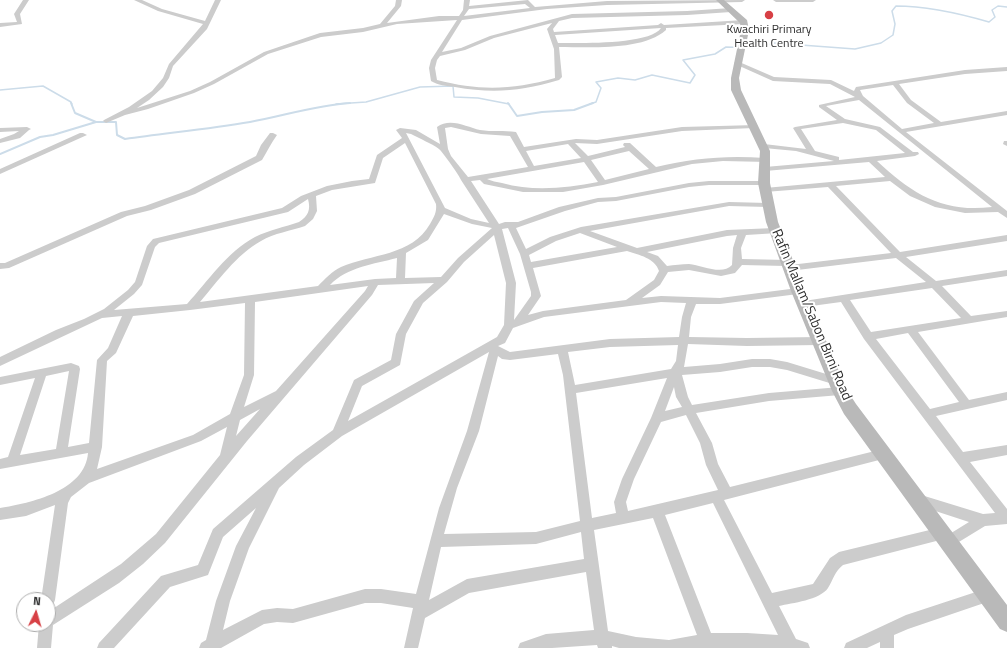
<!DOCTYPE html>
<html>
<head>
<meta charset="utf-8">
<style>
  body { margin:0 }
  #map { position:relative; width:1007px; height:648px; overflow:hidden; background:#fff; font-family:"Titillium Web",sans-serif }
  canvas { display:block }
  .north { position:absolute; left:16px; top:592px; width:40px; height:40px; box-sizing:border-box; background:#fff; border:1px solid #acacac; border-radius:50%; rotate:5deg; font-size:11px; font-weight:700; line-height:16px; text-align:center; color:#2f2f2f }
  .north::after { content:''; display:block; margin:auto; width:14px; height:18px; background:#d74045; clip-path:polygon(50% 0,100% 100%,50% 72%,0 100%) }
</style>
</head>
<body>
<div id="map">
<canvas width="1007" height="648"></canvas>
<div class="north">N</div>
</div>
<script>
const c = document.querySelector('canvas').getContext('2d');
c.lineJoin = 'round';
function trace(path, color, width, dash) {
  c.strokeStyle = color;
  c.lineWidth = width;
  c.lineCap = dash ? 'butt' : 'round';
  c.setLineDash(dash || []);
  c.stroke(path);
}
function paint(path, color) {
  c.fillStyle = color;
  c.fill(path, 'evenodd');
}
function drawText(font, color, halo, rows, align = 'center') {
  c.font = font + ' "Titillium Web",sans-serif';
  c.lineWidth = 4;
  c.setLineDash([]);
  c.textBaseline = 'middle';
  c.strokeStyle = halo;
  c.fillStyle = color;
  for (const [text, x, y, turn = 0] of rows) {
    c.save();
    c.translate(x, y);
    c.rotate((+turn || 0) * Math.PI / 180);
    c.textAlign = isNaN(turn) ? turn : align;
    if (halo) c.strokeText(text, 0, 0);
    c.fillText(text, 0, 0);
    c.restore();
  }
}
const streamFar1 = new Path2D(`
  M0 90 43 86 71 102 72 104
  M336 104 366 102 420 87 453 86 454 97 478 98 509 104
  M590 104 596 102 601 88 596 82 618 78 635 80 652 75 690 83 695 75 683 60 715 54 726 47 757 48 774 43 855 49 881 43 893 35 895 24 892 11 896 6C928 6 958 13 989 22L995 17 992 10 998 6 1007 7`);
const stream = new Path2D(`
  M71 103 75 113 96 122H116L117 135 125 139C167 133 209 129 250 122 284 116 316 105 350 103
  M508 103 517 116 542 112 574 110 593 103
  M0 154 40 137 53 135 96 122`);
const street = new Path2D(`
  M23 0H29L20 14 22 24 0 27V23L17 22 14 14Z
  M134 0H142L162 9 205 21 215 0H221L207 29 173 66 169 78 163 87 149 100 137 108 190 91 210 82 264 52 320 33 363 28 380 24 395 6 396 0H402L401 6 387 23 439 16H459L463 10 464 0H470L469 6 528 0 535 7 607 1 745 0 742 2 607 5 547 9 462 20 442 52 461 48 490 36 572 14 687 11 731 8 734 10 731 12 687 15 572 18 559 21 553 29 554 32 658 25 661 23 664 25 744 20 747 22 744 24 666 28V30C643 51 589 47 559 47L562 77 559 80C521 91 494 94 455 87 447 86 437 85 431 81L429 68 431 60 457 20 397 24 363 32 321 37 268 54 214 84 194 93 148 109 125 115 106 123 103 121 104 120 129 107 152 91 163 78 169 64 203 24 158 11ZM525 4 530 8 464 16 469 9ZM552 23 547 29 554 49 555 78C513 90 479 91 437 80L435 68 437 60 440 56 465 50 494 38ZM661 28C650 45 578 43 558 43L555 35Z
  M773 0H816L813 2H776Z
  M737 61 774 77 831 80 854 91 856 87 965 70 1007 67V71L965 74 899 84 911 100 941 122 1007 111V115L906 132 1007 211V218L998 212 965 213 935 207 910 196 890 181 836 186 900 252 1007 235V241L906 257 936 281 1007 270V276L942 286 971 316 1007 311V317L918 332 969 400 1007 392V400L936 416 963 452 1007 445V455L970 462 1007 509V524L985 526 949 548 944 546 942 542 944 539 843 565C835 571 833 580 828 588 820 600 792 603 779 606L796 639 808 643 810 648H619L612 646V648H598L597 645 552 648H518L520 643 546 634 594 630 586 572 469 593 425 618 418 648H404L413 608 381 603H365L293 623 277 622 264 624 221 648H199L201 643 206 640 216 601 236 546 256 508 223 537 208 575 170 587 114 648H97L99 643 161 576 198 565 213 529 296 457 333 430 354 380 391 360 396 334 414 301 434 283 378 285 372 295 247 441 165 543 143 564 119 583 53 625 51 648H37L39 624H48V612L121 564 156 534 220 455 227 427 201 441 89 483 71 497 68 503 55 600 53 605 48 607V600H41L55 505 26 516 0 520V508C31 503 85 491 88 453L0 469V459L8 457 35 378 0 385V377L71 363 79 366 80 369 68 447 89 443 97 360 108 348 122 316 102 318 0 366V357L56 330 84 319 104 309 128 290 135 282 147 246 153 239 282 208 301 196 327 186 352 181 369 179 377 155 402 138 396 130 400 128 416 130 440 144 437 127C450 117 467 127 480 130 492 132 504 130 516 132L524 147 576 139 597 140 682 127 756 125 758 126 754 128 682 131 597 144 575 143 588 156 625 147 623 145 624 143H630L656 167C692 158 728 155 765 158H768V162L723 161 692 164 603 185 563 192H523L484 184 480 180 471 181 499 224 505 222H518L559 207 598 198 616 197 689 183 709 181H764L768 183 764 185H709L689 187 616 201 598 202 565 211 516 228 526 249 550 237 581 227 729 202 768 203 772 205 768 207 729 206 590 231 637 248 727 230 775 228 778 229 779 231 778 233 746 235 741 248 742 259 787 260 790 261 792 263 790 265 891 253 828 187 765 192 761 190 765 188 885 177 869 162 765 171 761 169 765 167 834 161 796 151 764 148 760 146 764 144 806 149 793 128 795 127 837 120 819 107V105L855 97 830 84 773 81 735 64 734 63ZM893 85 907 103 934 123 902 129 863 96 860 90ZM859 100 992 207C943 213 912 194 877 161L915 156 919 154 918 152H913L880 127 845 119 826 106ZM843 123 876 130 905 153 839 160V157L815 151 801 129ZM451 127 481 134 510 136 528 167 468 177 451 156 448 149 445 128ZM406 133 411 134C420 139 431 143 439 149 442 151 461 178 461 180L489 223 471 219 445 208ZM405 143 436 204C437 212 434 217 430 224 412 256 371 254 341 267 332 271 325 279 318 286L200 302C218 281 236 255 261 241 274 233 291 231 305 226L313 219 317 211 316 196 332 190 375 183 383 158ZM568 144 581 158 534 166 526 151ZM629 151 649 169 605 180 591 160ZM584 162 598 182C566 188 534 192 502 183 497 182 491 181 487 179ZM308 199C311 210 308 216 299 222 285 227 269 230 255 237 227 252 208 281 187 304L114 310 134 294 142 285 155 247 159 243 288 212ZM444 214 472 224 492 228 458 258 441 277 405 278 406 253 428 240ZM508 228 520 254 531 292V296L514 320 516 283 502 229ZM580 233 617 247 531 262 529 255 556 241ZM494 235 506 283 504 325 497 337 348 421 362 386 400 365 406 334 423 303 447 282 464 262ZM737 235 733 248 732 265C722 276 702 265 689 264 682 264 674 265 667 266L658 256 647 252 727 236ZM627 251C639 255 655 258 659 271L654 280 626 300 543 311 528 315 541 296 533 268ZM397 258 396 278 375 279 330 285C347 267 374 264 397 258ZM896 258 926 282 804 301 799 304 804 307 841 302 864 339 995 513 983 514 918 494 914 496 912 500 914 504 969 522 948 535 949 533 947 529 942 527 839 552 830 558 813 584 772 593 724 500 883 459 887 458 889 454 887 450 883 449 730 487 718 464 712 443 696 413 769 401 840 395 844 394 846 391 844 388 840 387 769 393 692 405 688 397 682 375 720 372 752 367H770L787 370 836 385 840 384 841 381 840 378 836 377 787 362 770 359H752L720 364 684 367 688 344 747 346 819 345 823 344 824 341 823 338 819 337 747 338 689 337 691 317 696 304H720L798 294 803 291 798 288 720 298 661 296 642 298 660 285 668 272 689 270 721 276 735 273 742 265 786 266 784 268 786 270 789 271ZM368 286 365 291 276 391 244 407 254 375 255 302ZM932 288 961 318 871 332 850 300ZM661 302 686 303 682 317 679 337 610 339 510 352 498 346 505 343 513 328 544 317ZM245 303 244 375 230 414 193 435 97 469 102 447 107 361 116 353 133 316 190 310ZM908 333 959 402 930 409 876 339ZM678 345 676 361 671 369 575 385 568 352 610 347ZM489 352 467 431 439 508 416 594 381 589H365L293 609 277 608 262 610 223 630 230 601 249 548 279 488 304 465 342 436ZM558 354 563 375 580 521 536 532 444 534 457 488 479 431 498 356 502 359 510 360ZM69 371 56 449 20 455 46 376ZM667 378 651 418 622 479 614 502 616 513 592 518 576 393ZM674 387 676 397 682 407 665 411ZM260 409 236 436 240 420ZM686 415 700 443 706 465 718 490 628 511 626 502 634 479 661 422ZM713 503 778 635 747 633H711L665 515ZM653 518 697 635 669 640 636 637 608 631 594 530ZM581 532 584 559 467 579 429 600 441 547 536 544Z
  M27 127 31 129 29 130 20 138 0 143V139L14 134 19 131 0 132V128Z
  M80 133H83L87 135 0 174V169Z
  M270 133H273L277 135C271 143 267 152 262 160L195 194 151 210 127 216 9 268 0 269V263H5L121 212 145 206 189 190 256 156 261 145Z
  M1004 141H1007V146L1003 144Z
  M988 588 993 590 995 595 993 600 908 629 894 635V648H880V642L867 648H844L846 643 906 615Z`);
const secondary = new Path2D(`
  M716 0H724L747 20 749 30 739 78 741 90 770 151V183L778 222 805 291 847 390 856 404 1007 605V632L1000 629 844 414 832 391 791 291 766 222 758 183 760 151 731 90V78L741 30 740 23Z`);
const markers = [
  [769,15,5,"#d74045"]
];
const farPoinames = [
  ["Kwachiri Primary",769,30],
  ["Health Centre",769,44]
];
const streetNames = [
  ["Rafin Mallam/Sabon Birni Road",811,315,67]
];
trace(streamFar1, '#ccdce9', 1.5);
trace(stream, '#ccdce9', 2);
paint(street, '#ccc');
paint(secondary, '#b9b9b9');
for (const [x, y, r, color] of markers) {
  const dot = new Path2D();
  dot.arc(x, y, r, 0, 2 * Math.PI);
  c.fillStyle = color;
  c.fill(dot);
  trace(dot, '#fff', 1.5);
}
drawText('12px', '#2f2f2f', '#fff', farPoinames);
drawText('14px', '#2f2f2f', '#fff', streetNames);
</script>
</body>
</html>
